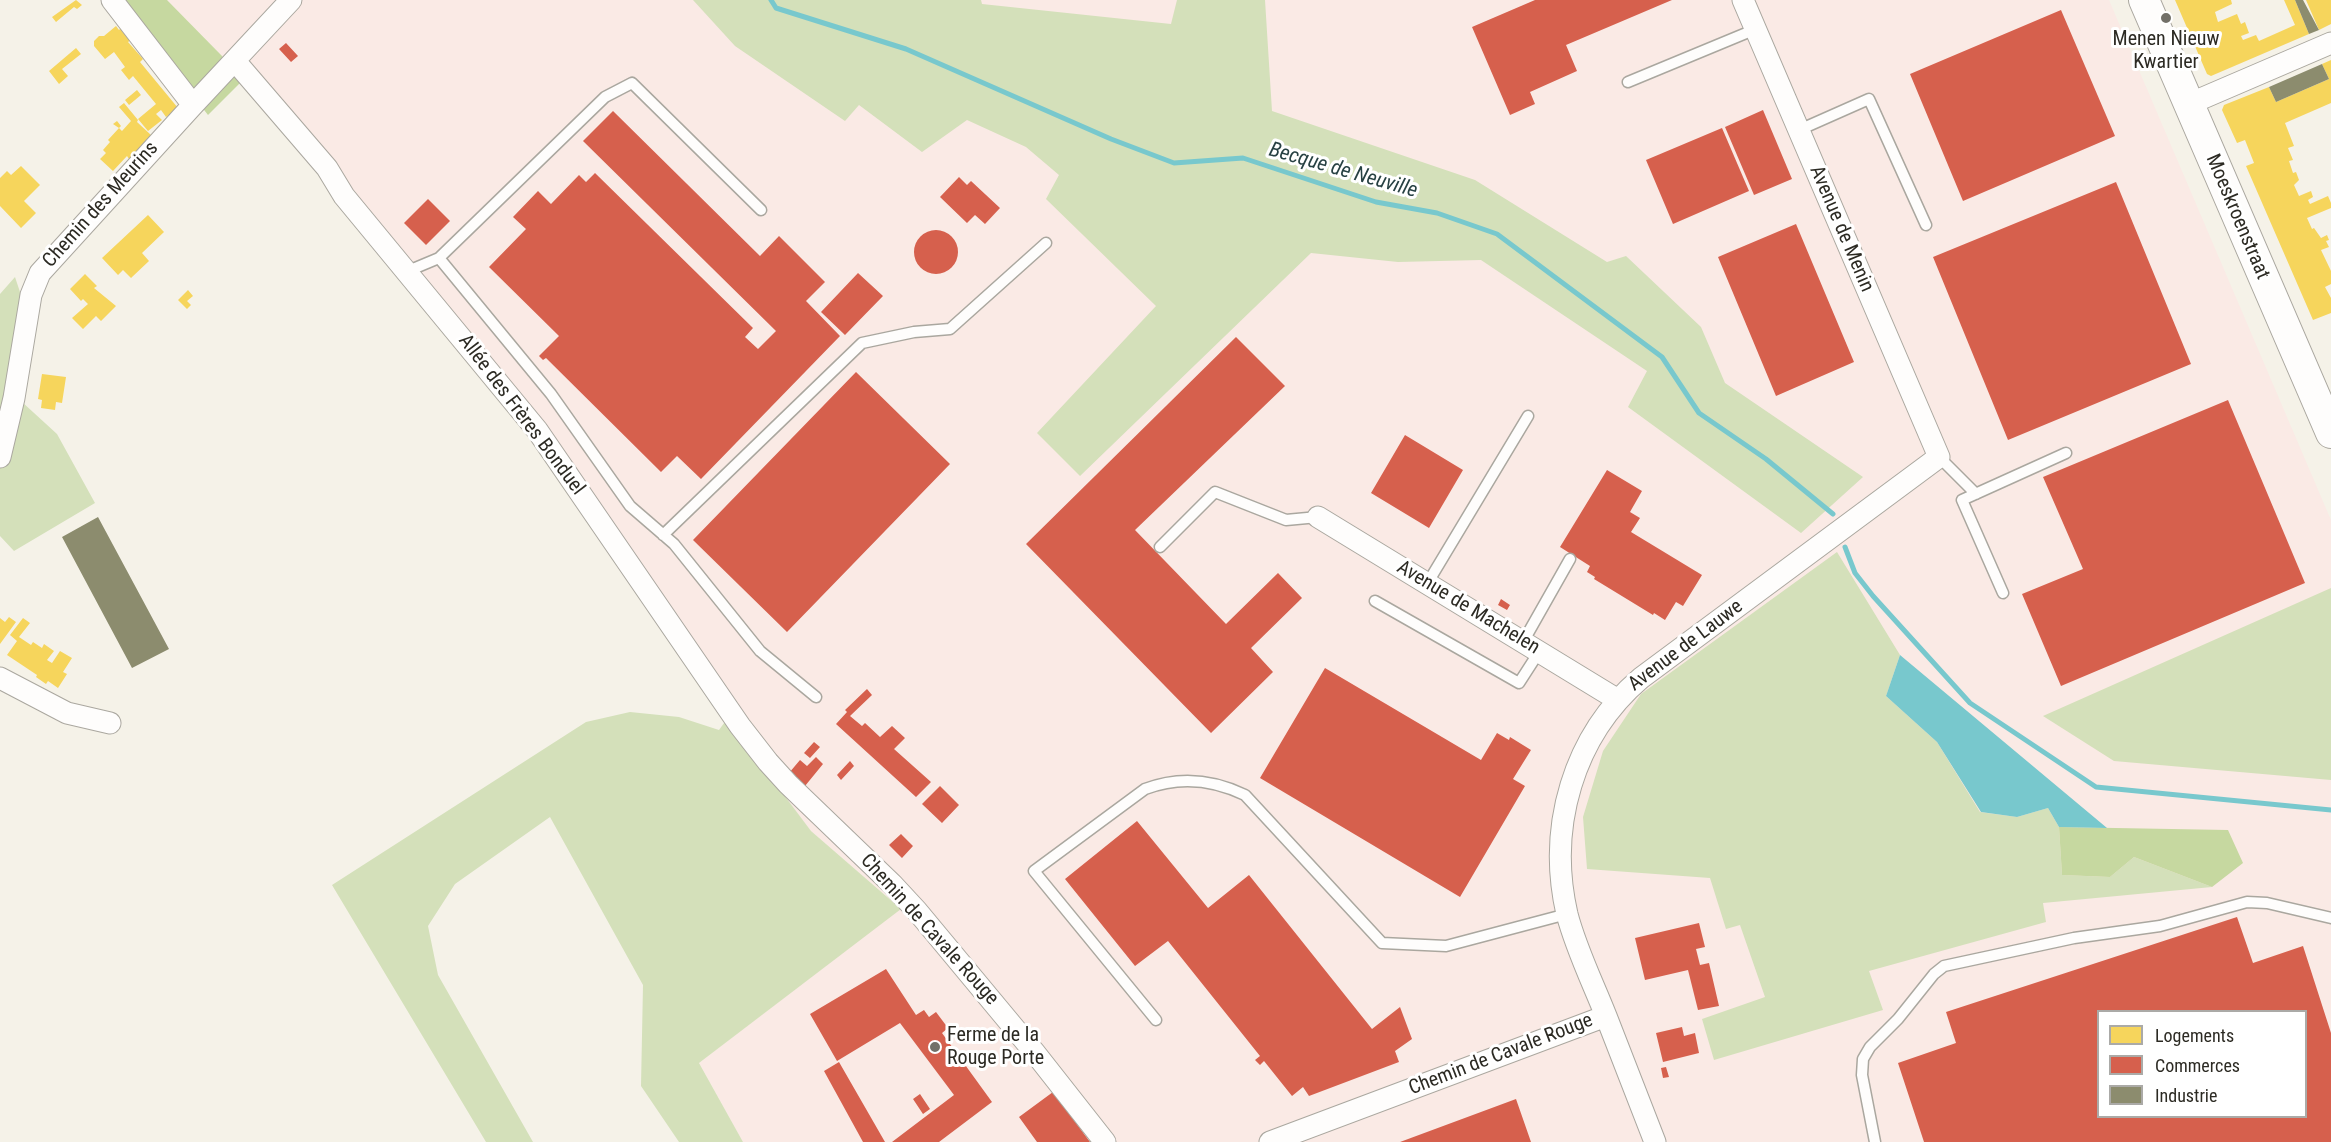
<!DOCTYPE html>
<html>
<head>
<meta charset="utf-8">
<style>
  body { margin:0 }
  #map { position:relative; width:2331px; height:1142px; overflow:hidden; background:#f5f2e8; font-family:"Roboto Condensed",sans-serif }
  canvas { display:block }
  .legend { position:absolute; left:2097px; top:1010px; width:210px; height:108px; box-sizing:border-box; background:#fff; border:2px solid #abaaa7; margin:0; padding:8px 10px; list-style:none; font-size:18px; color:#2c2a23 }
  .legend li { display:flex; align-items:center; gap:12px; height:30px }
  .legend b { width:30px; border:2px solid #abaaa7 }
</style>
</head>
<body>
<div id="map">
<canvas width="2331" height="1142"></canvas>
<ul class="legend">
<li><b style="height:16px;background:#f6d55c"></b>Logements</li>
<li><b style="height:16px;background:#d6604d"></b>Commerces</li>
<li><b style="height:16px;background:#8c8c6e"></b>Industrie</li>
</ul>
</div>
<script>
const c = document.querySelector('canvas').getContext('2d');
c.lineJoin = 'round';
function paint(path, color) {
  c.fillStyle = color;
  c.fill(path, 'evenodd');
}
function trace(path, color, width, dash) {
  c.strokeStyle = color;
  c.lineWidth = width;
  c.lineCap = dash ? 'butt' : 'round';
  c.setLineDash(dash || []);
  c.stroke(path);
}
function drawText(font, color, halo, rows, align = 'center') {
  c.font = font + ' "Roboto Condensed",sans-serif';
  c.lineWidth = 6;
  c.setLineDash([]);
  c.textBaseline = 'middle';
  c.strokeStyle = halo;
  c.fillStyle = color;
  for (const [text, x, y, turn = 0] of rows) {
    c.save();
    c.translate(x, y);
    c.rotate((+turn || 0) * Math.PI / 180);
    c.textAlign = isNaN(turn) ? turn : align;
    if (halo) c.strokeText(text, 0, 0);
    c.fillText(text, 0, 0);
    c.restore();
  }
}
const commercial = new Path2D(`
  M167 0H2109L2331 520V1142H743L699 1063 900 908 811 831 727 719 529 431 321 177 240 83 222 56ZM2098 1012H2306V1116H2098Z`);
const green = new Path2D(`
  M693 0H981L982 4 1171 24 1177 0H1265L1272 111 1475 180 1607 262 1626 256 1701 327 1725 383 1863 477 1801 533 1628 407 1647 371 1481 260 1398 262 1311 253 1080 476 1037 433 1156 306 1046 199 1059 175 1026 147 967 120 922 152 859 105 845 121 735 46Z
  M15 277 23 301 10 391 57 434 95 503 14 551 0 536V294Z
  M1837 552 1900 655 1886 696 1937 742 1980 812 2017 817 2048 808 2059 827 2062 875 2110 877 2134 857 2212 887 2043 903 2046 922 1869 971 1883 1010 1714 1060 1702 1019 1765 997 1740 925 1726 929 1710 878 1587 869 1583 817 1603 751 1641 694Z
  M2331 588V780L2114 761 2043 716Z
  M630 712 679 717 719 730 727 719 811 831 901 909 699 1063 743 1142H679L641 1086 643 985 550 817 455 884 428 926 438 975 533 1142H486L332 885 586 722Z`);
const forest = new Path2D(`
  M119 0H167L222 56 240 83 208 115Z
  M2059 827 2228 830 2243 863 2212 887 2134 857 2110 877 2062 875Z`);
const water = new Path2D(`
  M1900 655 2107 828 2059 827 2048 808 2017 817 1981 812 1937 742 1886 696Z`);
const homes = new Path2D(`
  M76 0 82 5 77 9 74 7 56 22 52 17Z
  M2175 0H2231L2232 4 2215 12 2218 22 2237 14 2241 24 2245 22 2249 33 2241 36 2243 40 2256 35 2259 41 2295 25 2284 0H2295L2309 34 2211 76 2207 74Z
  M2306 0H2331V24L2319 30Z
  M116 26 119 30 121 28 131 40 128 42 143 59 140 62 178 108 166 117 161 110 156 114 162 120 148 131 138 119 156 104 133 76 129 80 121 70 125 67 114 52 105 59 94 46V41L99 36H104Z
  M76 48 81 54 62 69 68 76 59 84 49 71Z
  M2331 60V103L2285 123 2294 146 2288 148 2293 160 2289 161 2293 173 2296 172 2299 180 2294 185 2299 196 2311 191 2313 197 2308 200 2310 204 2328 196 2331 203V208L2307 218 2312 229 2314 228 2321 238 2327 235 2329 240 2326 241 2329 247 2321 250 2331 271V284L2325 287 2331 298V313L2313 320 2246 166 2254 163 2245 140 2237 143 2222 110 2224 105 2269 87 2276 102 2329 79 2322 64Z
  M137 90 141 95 129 105 125 100Z
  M124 103 138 120 137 122 151 135 129 159 127 156 113 171 100 159 106 153 103 150 110 142 108 140 119 128 113 124 117 121 121 126 119 128 122 131 131 121 119 107Z
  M21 166 40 185 24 201 36 213 21 228 0 206V178L7 171 11 175Z
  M148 215 164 232 142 253 149 261 131 278 123 270 118 275 102 258Z
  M85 274 97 286 94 288 116 306 101 321 96 316 83 329 72 318 88 304 83 299 81 301 70 289Z
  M188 290 193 296 187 301 191 305 187 309 178 300Z
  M42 374 66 377 62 403 56 402 55 410 41 408 42 400 38 399Z
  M9 617 16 622 0 644V618L5 622Z
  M23 618 30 623 19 637 31 645 33 642 42 648 44 644 54 651 47 660 52 663 60 651 72 658 63 672 67 674 58 688 48 681 46 684 36 677 37 675 7 655 17 641 10 635Z`);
const shops = new Path2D(`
  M1535 0H1672L1566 45 1577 71 1530 92 1535 104 1510 115 1472 27Z
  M2061 10 2115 136 1963 201 1910 74Z
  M286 43 298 56 291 62 279 49Z
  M1763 110 1792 179 1754 195 1725 127Z
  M613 111 760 256 779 236 825 282 806 301 840 336 701 479 677 456 661 472 546 358 543 360 539 356 559 336 489 267 526 229 513 217 538 191 551 204 579 175 586 182 595 173 753 328 745 337 758 349 776 331 583 141Z
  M1722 128 1749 191 1673 224 1646 160Z
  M959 177 967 185 971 181 1000 208 985 224 975 215 967 223 940 197Z
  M2116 182 2191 364 2008 440 1933 257Z
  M428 199 450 221 426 245 404 223Z
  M1796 224 1854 362 1776 396 1718 257Z
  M914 252a22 22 0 1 1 44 0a22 22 0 1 1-44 0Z
  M858 273 883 296 845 335 821 312Z
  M1236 337 1285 386 1135 530 1226 624 1278 573 1302 598 1251 648 1273 672 1211 733 1026 544Z
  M856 372 950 464 787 632 693 540Z
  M2228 400 2305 583 2061 686 2022 594 2083 569 2043 477Z
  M1405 435 1463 470 1429 528 1371 493Z
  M1607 470 1642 491 1630 512 1640 518 1631 532 1702 575 1683 606 1676 602 1665 620 1654 613 1653 615 1594 579 1595 577 1587 572 1590 566 1560 547Z
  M1501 599 1510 605 1507 610 1498 605Z
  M1325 668 1481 760 1497 733 1509 740 1510 737 1531 750 1513 779 1525 786 1460 897 1260 778Z
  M867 689 872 695 850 716 862 726 865 723 880 737 892 726 905 738 894 749 931 782 916 797 836 724 847 712 845 710Z
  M814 742 820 747 810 758 804 753Z
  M816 757 823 764 805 786 789 773 800 760 807 766Z
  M850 761 854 766 841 780 837 775Z
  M940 786 959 805 942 823 922 804Z
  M1137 821 1208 908 1249 875 1372 1029 1400 1007 1412 1039 1395 1051 1399 1062 1309 1096 1303 1087 1292 1096 1264 1061 1260 1065 1255 1060 1260 1056 1168 941 1135 966 1065 879Z
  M901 834 913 846 902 858 889 845Z
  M2237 917 2253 963 2303 946 2331 1033V1142H1924L1898 1063 1956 1043 1946 1012ZM2098 1012H2306V1116H2098Z
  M1699 923 1705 947 1696 949 1700 965 1709 963 1719 1006 1698 1010 1688 970 1645 980 1635 938Z
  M886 969 916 1015 924 1010 929 1017 936 1012 948 1028 942 1033 992 1102 939 1142H892L954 1095 900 1023 837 1061 810 1014Z
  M1682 1027 1684 1036 1695 1033 1699 1053 1663 1062 1656 1033Z
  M839 1062 885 1142H863L824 1071Z
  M1666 1067 1669 1077 1663 1078 1661 1068Z
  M1053 1092 1090 1142H1037L1019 1117Z
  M920 1094 930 1109 923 1114 913 1099Z
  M1516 1099 1531 1142H1400Z`);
const industry = new Path2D(`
  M2295 0H2303L2319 30 2309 34Z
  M2322 64 2329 79 2276 102 2269 87Z
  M98 517 169 649 132 668 62 537Z`);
const stream = new Path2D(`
  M771 0 776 8 906 49 1111 139 1174 163 1243 158 1376 202 1437 213 1497 234 1662 357 1699 413 1766 459 1833 514
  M1845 547 1855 573 1873 596 1970 703 2096 787 2331 810`);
const lane = new Path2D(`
  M1628 82 1756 29
  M1799 130 1869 99 1926 225
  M439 258 551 394 630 506 674 544 760 651 816 697
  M408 271 439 258 605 97 632 83 761 210
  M1939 457 1976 494
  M663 535 862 343 914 332 950 329 1046 243
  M1160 547 1215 492 1286 520 1318 517
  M1427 584 1528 416
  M2003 593 1962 500 2066 453
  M1375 601 1519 683 1539 652
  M1523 642 1570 559
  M1156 1020 1034 871 1145 789C1179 776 1212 779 1245 795L1382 943 1446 946 1567 914
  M1875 1142 1862 1075 1863 1059 1870 1047 1898 1019 1934 974 1944 966 2074 938 2160 926 2247 902 2267 903 2331 918`);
const street = new Path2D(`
  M112 0 193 105
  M235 61 327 168 344 196 537 430 740 726 768 762 788 784 892 884 917 911 1035 1053 1105 1142
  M2189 104 2331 43
  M0 457 14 398 31 295 40 273 193 105 291 0
  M1318 517 1618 700
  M0 678 67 713 110 723
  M1606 1016C1593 983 1576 949 1567 914 1547 827 1573 736 1641 678L1939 457 1743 0
  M1270 1142 1606 1016 1655 1142`);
const secondary = new Path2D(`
  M2144 0 2331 433`);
const markers = [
  [2166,18,6,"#727068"],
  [935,1047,6,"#727068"]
];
const poiNames = [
  ["Menen Nieuw",2166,40],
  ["Kwartier",2166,63],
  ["Ferme de la",947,1036,"left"],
  ["Rouge Porte",947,1059,"left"]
];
const streetNames = [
  ["Chemin des Meurins",101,205,-48],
  ["Moeskroenstraat",2237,217,67],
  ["Avenue de Menin",1841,229,67],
  ["Allée des Frères Bonduel",521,415,53],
  ["Avenue de Machelen",1468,608,31],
  ["Avenue de Lauwe",1686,646,-37],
  ["Chemin de Cavale Rouge",929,930,48],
  ["Chemin de Cavale Rouge",1501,1055,-21]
];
const waterNames = [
  ["Becque de Neuville",1343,171,16]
];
paint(commercial, '#faeae5');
paint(green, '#d4e0ba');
paint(forest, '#c6d8a0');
paint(water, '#78c8cd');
paint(homes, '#f6d55c');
paint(shops, '#d6604d');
paint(industry, '#8c8c6e');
trace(stream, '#78c8cd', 5);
trace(lane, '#aaa79f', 13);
trace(street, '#aaa79f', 23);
trace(secondary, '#aaa79f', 32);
trace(lane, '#fefdfc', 10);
trace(street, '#fefdfc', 21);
trace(secondary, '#fefdfc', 30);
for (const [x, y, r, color] of markers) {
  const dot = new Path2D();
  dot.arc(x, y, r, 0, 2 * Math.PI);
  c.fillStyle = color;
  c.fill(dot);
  trace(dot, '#fff', 2);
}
drawText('20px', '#2c2a23', '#fff', poiNames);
drawText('20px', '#2c2a23', '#fff', streetNames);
drawText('italic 21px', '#274143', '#fff', waterNames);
</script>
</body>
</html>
